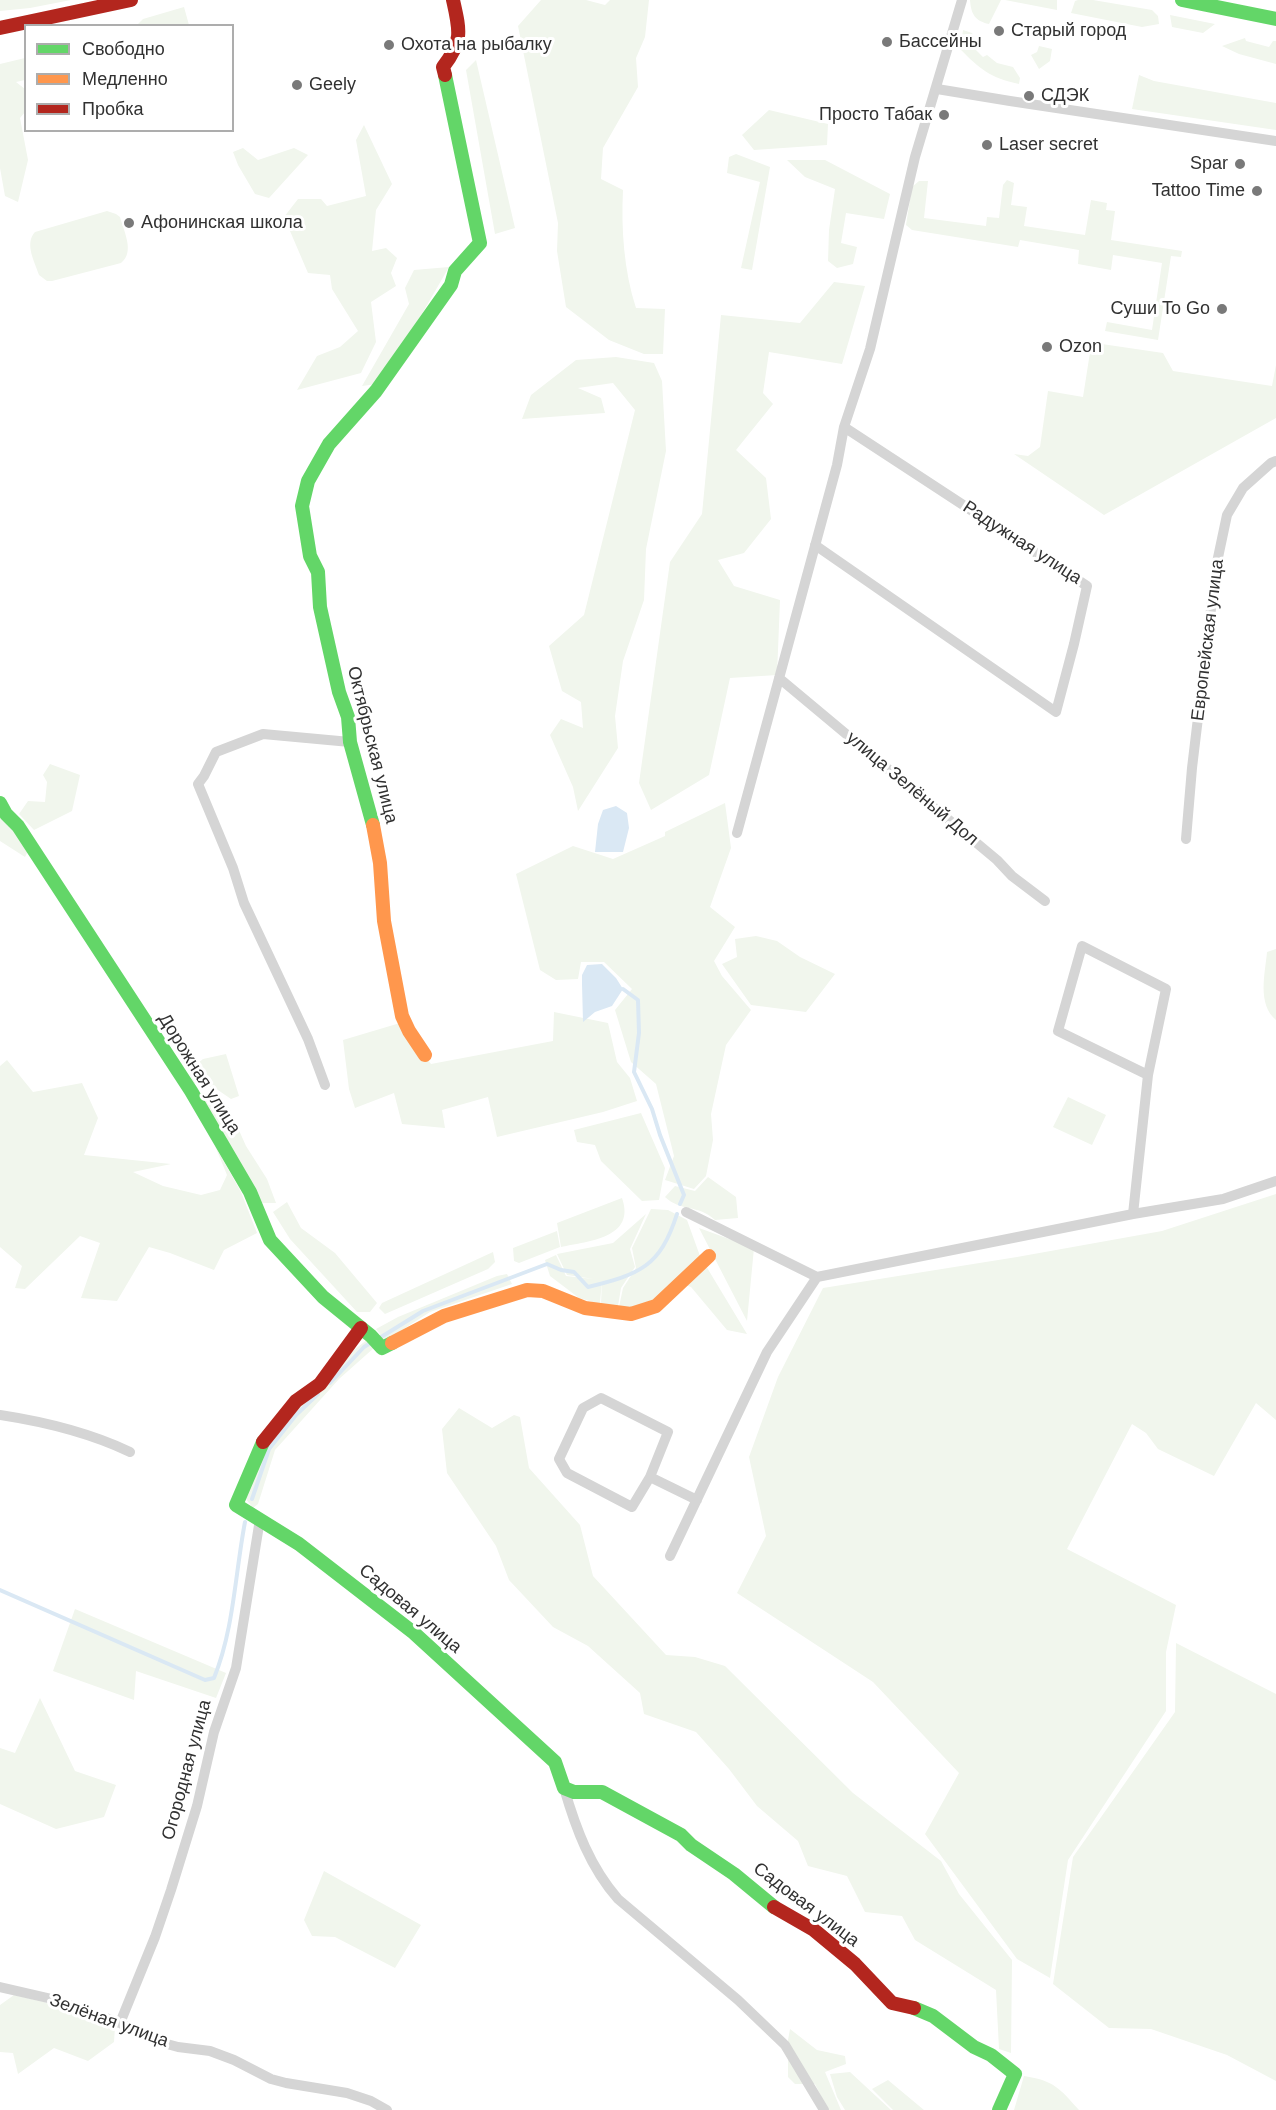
<!DOCTYPE html>
<html>
<head>
<meta charset="utf-8">
<style>
  body { margin:0 }
  #map { position:relative; width:1276px; height:2110px; overflow:hidden; background:#fff; font-family:Arial,sans-serif }
  canvas { display:block }
  .legend { position:absolute; left:24px; top:24px; width:210px; height:108px; box-sizing:border-box; background:#fff; border:2px solid #adadad; margin:0; padding:8px 10px; list-style:none; font-size:18px; color:#313131 }
  .legend li { display:flex; align-items:center; gap:12px; height:30px }
  .legend b { width:30px; border:2px solid #adadad }
</style>
</head>
<body>
<div id="map">
<canvas width="1276" height="2110"></canvas>
<ul class="legend">
<li><b style="height:8px;background:#63d668"></b>Свободно</li>
<li><b style="height:8px;background:#ff974d"></b>Медленно</li>
<li><b style="height:8px;background:#b3261e"></b>Пробка</li>
</ul>
</div>
<script>
const c = document.querySelector('canvas').getContext('2d');
c.lineJoin = 'round';
function paint(path, color) {
  c.fillStyle = color;
  c.fill(path, 'evenodd');
}
function trace(path, color, width, dash) {
  c.strokeStyle = color;
  c.lineWidth = width;
  c.lineCap = dash ? 'butt' : 'round';
  c.setLineDash(dash || []);
  c.stroke(path);
}
function drawText(font, color, halo, rows, align = 'center') {
  c.font = font + ' Arial,sans-serif';
  c.lineWidth = 6;
  c.setLineDash([]);
  c.textBaseline = 'middle';
  c.strokeStyle = halo;
  c.fillStyle = color;
  for (const [text, x, y, turn = 0] of rows) {
    c.save();
    c.translate(x, y);
    c.rotate((+turn || 0) * Math.PI / 180);
    c.textAlign = isNaN(turn) ? turn : align;
    if (halo) c.strokeText(text, 0, 0);
    c.fillText(text, 0, 0);
    c.restore();
  }
}
const green = new Path2D(`
  M0 0H71L30 8 0 11Z
  M541 0H586L605 5 610 0H649L645 37 636 58 638 87 603 148 601 179 623 190C621 229 624 271 636 308L665 309 663 354H644L609 340 566 307 557 251 558 223 518 26Z
  M970 0H1001L989 24C975 21 971 14 970 0Z
  M1005 0H1057V10Z
  M1078 0H1093L1152 10 1158 16 1159 24 1142 27 1071 13 1075 1Z
  M184 7 189 25H137L143 19Z
  M1170 15 1215 24 1203 33 1172 27Z
  M963 30 972 33 977 44 974 48 983 57 987 55 997 63 1013 67 1020 78 1019 84C990 78 980 69 960 49Z
  M1245 38 1246 41 1269 47 1273 41H1276V64L1239 54 1222 46Z
  M1039 46 1052 49 1050 61 1039 69 1031 55 1037 52Z
  M25 58V80L16 82 25 89V112L20 118 28 160 18 202 5 196 0 168V64Z
  M476 60 515 228 495 234 466 70Z
  M1139 75 1154 81 1276 103V130L1132 109Z
  M769 110 828 124 827 145 754 150 742 135Z
  M364 125 392 184 376 210 372 251 386 248 397 258 391 273 396 286 371 302 376 342 361 373 297 390 317 356 340 347 358 331 332 289 330 275 308 273 284 217 298 199H321L327 206 366 196 356 140Z
  M243 148 258 160 294 148 308 155 269 198 255 194 238 165 233 152Z
  M736 154 770 167 752 270 741 268 760 182 727 173 729 157Z
  M787 160H825L890 194 884 219 846 213 841 243 857 247 853 264 837 268 828 261 829 230 835 189 805 177Z
  M1007 180 1014 183 1011 205 1027 207 1024 226 1085 235 1091 200 1107 203 1106 210 1115 211 1111 240 1182 251 1181 257 1171 256 1158 340 1105 331 1107 322 1152 330 1162 263 1113 255 1111 270 1078 264 1079 250 1020 240 1018 247 912 230 906 225 912 187 919 181H928L924 218 986 226 987 217 999 218 1003 185Z
  M107 211 116 214 120 217C124 232 135 252 121 263L52 281H47L39 275C35 262 24 244 35 232Z
  M449 267 423 312 377 384 362 386 409 304 405 288 414 270Z
  M834 282 865 286 842 364 769 352 763 393 773 404 736 450 766 478 771 519 744 553 718 560 734 586 780 600 777 675 730 678 709 775 651 810 639 783 670 562 702 514 721 315 800 323Z
  M1095 343 1163 353 1173 371 1272 386 1276 365V418L1104 515 1014 454 1028 456 1040 447 1048 391 1083 397 1091 346Z
  M616 357 654 363 662 381 666 451 646 549 644 600 623 661 615 716 618 748 578 811 573 787 550 735 561 719 583 728 581 702 562 691 549 646 584 615 635 410 613 383 578 388 601 398 605 413 522 419 531 395 576 360Z
  M50 764 80 775 72 811 34 830 19 814 28 801 45 802 47 782 43 775Z
  M725 803 731 848 710 907 735 927 714 961 722 976 751 1010 726 1045 711 1114 713 1140 706 1176 694 1189 665 1180 674 1156 656 1084 631 1062 615 1010 632 989 604 962H581L578 979 556 980 540 970 516 874 573 846 613 859 665 836V832Z
  M0 812 29 849 25 857 0 841Z
  M756 936 777 941 800 957 835 974 806 1012 751 1005 722 964 737 957 735 939Z
  M1276 949V1020C1257 1004 1265 974 1267 952Z
  M554 1012 608 1023 617 1062 630 1078 637 1101 603 1112 497 1137 488 1097 442 1110 445 1128 402 1124 394 1093 355 1108 349 1089 343 1040 400 1023 431 1064 553 1041Z
  M226 1054 239 1096 231 1099 215 1088 194 1083 188 1071 203 1059Z
  M7 1060 33 1092 82 1083 98 1118 84 1155 171 1164 133 1172 163 1186 201 1195 220 1190 227 1175 215 1146 241 1192 257 1233 224 1250 214 1270 170 1253 149 1247 117 1301 81 1298 100 1243 80 1236 25 1289 15 1288 22 1266 0 1247V1066Z
  M209 1095H217L229 1108 246 1146 267 1179 276 1203H261L198 1097Z
  M1068 1097 1106 1115 1092 1145 1053 1127Z
  M641 1113 665 1168 659 1200 642 1201 601 1161 595 1145 577 1142 574 1130Z
  M708 1177 736 1197 738 1218 715 1220C698 1204 681 1212 665 1197L675 1186 695 1191Z
  M1276 1194V1420L1256 1403 1214 1476 1158 1449 1146 1433 1132 1424 1067 1549 1176 1605 1166 1652V1711L1068 1860 1050 1978 1017 1959 925 1834 959 1773 873 1682 737 1593 766 1536 749 1457 778 1377 823 1288 1017 1257 1162 1231Z
  M622 1198C636 1238 589 1241 561 1247L557 1223Z
  M287 1202 301 1228 335 1253 377 1303 370 1312H357L290 1239 273 1212Z
  M651 1209 668 1210 687 1220 700 1256 747 1334 727 1330 691 1287 677 1282C657 1300 648 1311 619 1307L623 1288 636 1268 632 1248Z
  M646 1214 630 1249 635 1267 621 1288 618 1306 601 1304 602 1279 600 1304 579 1298 550 1276 545 1260 556 1255 566 1276 594 1279 567 1275 557 1254 613 1243Z
  M699 1228 754 1248 747 1321Z
  M557 1231 560 1247 519 1263 514 1261 513 1248Z
  M493 1252 495 1262 488 1269 385 1314 379 1308 382 1303Z
  M507 1274 512 1284 430 1312 385 1341 376 1329 398 1317 497 1276Z
  M368 1339 375 1347 339 1379 275 1450 258 1504 253 1508 246 1499 263 1450 283 1423 354 1350Z
  M459 1408 492 1428 514 1415 520 1417 529 1468 580 1525 593 1576 666 1655 695 1657 725 1666 853 1793 941 1861 959 1894 1012 1960 1011 2053 999 2049 996 1990 915 1940 902 1916 865 1912 847 1876 808 1866 798 1841 757 1806 729 1769 696 1732 644 1714 640 1693 588 1646 553 1627 509 1580 496 1546 447 1473 442 1429Z
  M75 1609 226 1673 216 1698 136 1671 134 1700 53 1671Z
  M1176 1643 1276 1694V2081L1227 2055 1151 2029 1109 2028 1053 1984 1073 1857 1175 1712Z
  M40 1698 75 1771 116 1785 104 1817 56 1829 0 1804V1748L15 1753Z
  M324 1871 421 1925 395 1968 335 1937 312 1936 304 1920Z
  M14 1995 44 2002 115 2027 114 2042 88 2061 54 2048 18 2074 13 2053 0 2052V2005Z
  M790 2029 817 2050 845 2056 846 2064 825 2072 841 2110H828L815 2084H795L788 2077V2040Z
  M850 2072 891 2110H845L837 2097 830 2074Z
  M1024 2076C1055 2081 1059 2088 1079 2110H1014Z
  M888 2080 924 2110H893L872 2089Z`);
const water = new Path2D(`
  M616 806 627 813 629 828 623 852H595L598 824 603 810Z
  M602 964 616 978 623 989 612 1006 595 1012 583 1022 582 984V975L587 965Z`);
const stream = new Path2D(`
  M623 989 638 1000 639 1033 634 1072 652 1109 660 1135 684 1195 680 1204
  M378 1339 423 1311 547 1264 561 1270 574 1272 588 1287C640 1274 660 1267 677 1214
  M330 1383 364 1347 372 1342
  M252 1499 269 1449 296 1415 318 1394
  M0 1590 205 1680 214 1678C234 1629 235 1574 245 1522`);
const street = new Path2D(`
  M937 89 1010 101 1276 141
  M815 545 1056 712 1074 644 1087 586 844 427
  M779 678 997 860 1012 876 1045 901
  M737 833 837 465 844 427 870 349 915 157 962 0
  M1186 839 1192 768 1216 567 1227 515 1243 488 1271 463 1276 461
  M1148 1075 1058 1031 1082 946 1166 989 1148 1075 1133 1214 1223 1199 1276 1181
  M325 1085 308 1039 244 903 233 868 198 784 204 776 216 752 263 734 350 742
  M686 1212 817 1277 1133 1214
  M0 1415C46 1422 88 1432 130 1452
  M650 1477 668 1432 601 1398 583 1408 559 1459 567 1473 632 1507 650 1477 697 1500
  M670 1556 767 1352 817 1277
  M564 1788C576 1829 590 1867 618 1899L738 2000 785 2045 824 2110
  M0 1987 52 1999 120 2023 156 2041 178 2047 210 2051 234 2060 271 2079 286 2083 347 2093 371 2101 387 2110
  M120 2023 155 1937 171 1890 197 1806 214 1732 236 1668 260 1519`);
const fast = new Path2D(`
  M1182 0 1276 19
  M0 803 6 814 18 826 191 1091 250 1192 270 1240 323 1297 371 1336 382 1348 392 1343
  M373 825 350 742 348 717 339 692 320 607 318 572 310 556 302 506 308 481 329 444 376 391 451 285 455 271 480 243 445 75
  M263 1442 236 1505 299 1544 414 1633 555 1762 564 1788 574 1792H602L681 1835 691 1845 734 1874 774 1907
  M914 2008 933 2016 974 2047 991 2055 1015 2074 999 2110`);
const slow = new Path2D(`
  M373 825 380 863 384 921 402 1016 409 1031 425 1055
  M392 1343 444 1316 527 1290 543 1291 585 1308 631 1314 656 1306 709 1256`);
const jam = new Path2D(`
  M0 28 131 0
  M445 75 443 67C463 41 460 31 453 0
  M263 1442 296 1401 320 1384 361 1328
  M774 1907 814 1930 855 1964 892 2003 914 2008`);
const markers = [
  [999,31,6,"#797979"],
  [887,42,6,"#797979"],
  [389,45,6,"#797979"],
  [297,85,6,"#797979"],
  [1029,96,6,"#797979"],
  [944,115,6,"#797979"],
  [987,145,6,"#797979"],
  [1240,164,6,"#797979"],
  [1257,191,6,"#797979"],
  [129,223,6,"#797979"],
  [1222,309,6,"#797979"],
  [1047,347,6,"#797979"]
];
const poiNames = [
  ["Старый город",1011,31],
  ["Бассейны",899,42],
  ["Охота на рыбалку",401,45],
  ["Geely",309,85],
  ["СДЭК",1041,96],
  ["Просто Табак",932,115,"right"],
  ["Laser secret",999,145],
  ["Spar",1228,164,"right"],
  ["Tattoo Time",1245,191,"right"],
  ["Афонинская школа",141,223],
  ["Суши To Go",1210,309,"right"],
  ["Ozon",1059,347]
];
const streetNames = [
  ["Радужная улица",1022,543,33],
  ["Европейская улица",1208,640,-83],
  ["Октябрьская улица",372,745,76],
  ["улица Зелёный Дол",912,789,40],
  ["Дорожная улица",199,1074,58],
  ["Садовая улица",410,1609,40],
  ["Огородная улица",187,1770,-75],
  ["Садовая улица",806,1905,37],
  ["Зелёная улица",109,2021,20]
];
paint(green, '#f1f6ed');
paint(water, '#dae8f4');
trace(stream, '#dae8f4', 4);
trace(street, '#d5d5d5', 10);
trace(fast, '#63d668', 14);
trace(slow, '#ff974d', 14);
trace(jam, '#b3261e', 14);
for (const [x, y, r, color] of markers) {
  const dot = new Path2D();
  dot.arc(x, y, r, 0, 2 * Math.PI);
  c.fillStyle = color;
  c.fill(dot);
  trace(dot, '#fff', 2);
}
drawText('18px', '#313131', '#fff', poiNames, 'left');
drawText('18px', '#313131', '#fff', streetNames);
</script>
</body>
</html>
